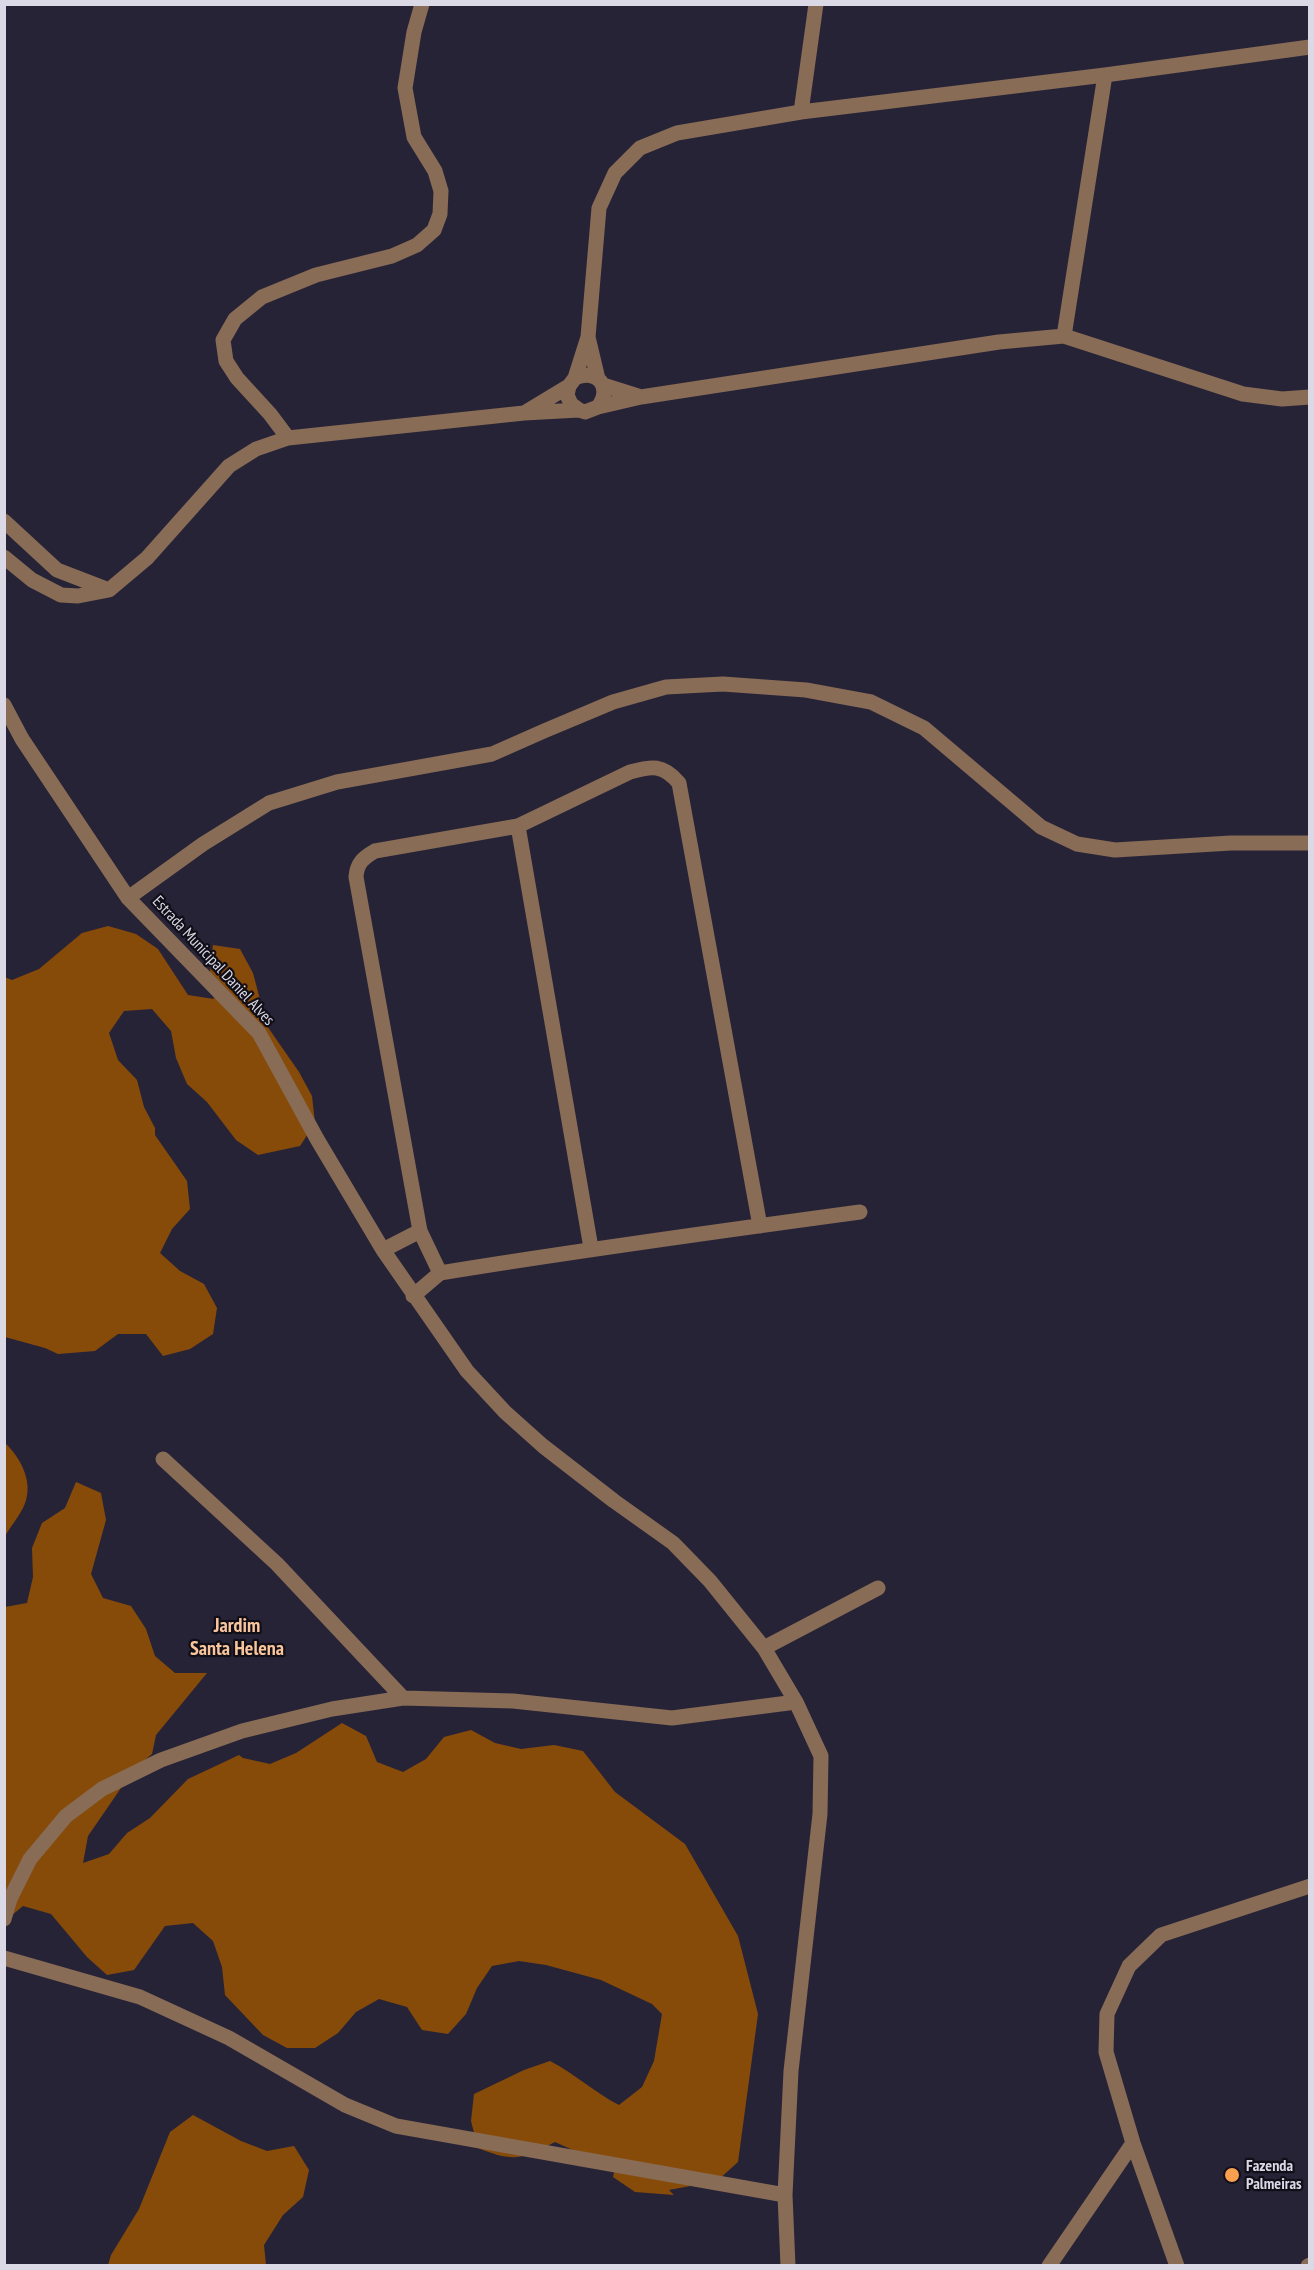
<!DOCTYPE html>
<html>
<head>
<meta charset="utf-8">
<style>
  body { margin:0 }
  #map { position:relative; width:1314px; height:2270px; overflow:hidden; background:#272337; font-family:"PT Sans Narrow",sans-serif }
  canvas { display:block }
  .frame { position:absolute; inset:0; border:6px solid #dbd9e6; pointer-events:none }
</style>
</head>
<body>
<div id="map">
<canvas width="1314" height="2270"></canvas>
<div class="frame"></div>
</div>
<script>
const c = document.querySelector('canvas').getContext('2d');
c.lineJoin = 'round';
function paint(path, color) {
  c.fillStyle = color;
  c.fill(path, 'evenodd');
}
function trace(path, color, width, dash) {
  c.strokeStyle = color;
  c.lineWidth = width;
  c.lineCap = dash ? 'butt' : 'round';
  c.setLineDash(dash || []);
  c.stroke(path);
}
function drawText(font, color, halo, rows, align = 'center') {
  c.font = font + ' "PT Sans Narrow",sans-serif';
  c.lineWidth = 4.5;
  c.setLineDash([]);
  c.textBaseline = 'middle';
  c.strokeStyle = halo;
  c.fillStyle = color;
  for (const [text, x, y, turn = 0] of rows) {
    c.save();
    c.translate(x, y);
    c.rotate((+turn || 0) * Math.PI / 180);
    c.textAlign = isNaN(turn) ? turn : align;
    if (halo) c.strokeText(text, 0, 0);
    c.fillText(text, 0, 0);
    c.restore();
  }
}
const forest = new Path2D(`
  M108 926 136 934 158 949 188 995 214 999 210 972 213 945 240 949 253 973 267 1026 299 1072 312 1096 315 1123 300 1146 258 1155 236 1140 207 1102 187 1084 176 1058 171 1031 152 1009 124 1011 109 1033 118 1060 137 1080 144 1107 155 1128V1135L187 1181 190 1209 172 1229 160 1253 180 1271 204 1284 217 1308 213 1334 190 1349 163 1356 146 1334H118L95 1351 58 1354 45 1348 5 1337 4 977 12 980 39 969 82 933Z
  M5 1443C22 1459 35 1485 23 1508 18 1518 10 1527 5 1536Z
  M76 1482 101 1493 106 1520 91 1574 103 1598 131 1606 146 1629 155 1656 175 1673H207L156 1735 152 1754 134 1769 88 1836 83 1863 109 1854 127 1833 150 1818 188 1779 239 1755 243 1758 270 1764 296 1753 342 1723 366 1736 377 1762 403 1772 426 1759 444 1737 471 1730 495 1743 521 1749 554 1745 583 1751 615 1792 685 1844 738 1936 758 2014 738 2162 717 2181 669 2190 674 2195 635 2192 613 2177 615 2169 555 2142C521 2160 513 2162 478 2148L471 2121 474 2094 524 2070 550 2061C575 2074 594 2092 619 2105L642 2087 654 2061 662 2014 652 2004 601 1980 546 1965 519 1961 492 1966 477 1988 466 2014 448 2034 422 2030 407 2007 379 1999 356 2012 338 2033 315 2048H287L263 2035 225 1995 222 1967 213 1941 193 1923 165 1926 134 1970 107 1975 87 1957 51 1914 23 1906 5 1921V1607L27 1603 33 1577 32 1548 42 1523 65 1508Z
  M193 2115 241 2141 267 2151 294 2146 309 2170 303 2197 283 2215 264 2245 266 2265H108L111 2255 139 2209 170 2132Z`);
const minor = new Path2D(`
  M801 112 816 4
  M1064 336 1105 75
  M588 337 598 379
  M575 378C597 368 613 387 598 407L585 412 579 410 571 404 567 395 569 386 575 378 588 337 599 208 615 173 640 148 677 133 801 112 1105 75 1310 47
  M603 385 641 397
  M598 407 641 397 999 342 1064 336 1243 394 1282 399 1310 397
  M526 412 569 386
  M288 438 270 414 237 378 226 361 223 340 235 319 262 297 316 275 392 256 417 245 434 230 440 214 441 191 435 171 414 137 405 88 414 32 422 4
  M4 521 57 570 109 590
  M4 557 32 580 61 595 78 596 109 590 147 558 229 466 256 449 288 438 524 413 579 410
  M4 705 22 739 128 898 259 1033 317 1139 383 1250 467 1371 505 1412 543 1446 614 1501 673 1543 710 1581 764 1648 796 1702 821 1756 820 1814 791 2071 785 2195 788 2266
  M518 826 591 1248
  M128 898 203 844 269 803 337 782 492 754 544 731 613 702 666 687 723 684 806 690 871 702 924 728 1041 827 1077 844 1115 850 1231 843H1310
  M760 1226 679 783C663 764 652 766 630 772L518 826 375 851C363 858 357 863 356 877L420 1231 440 1273C580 1250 720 1231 860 1212
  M383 1250 420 1231
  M413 1296 440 1273
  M163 1459 277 1564 403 1698
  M764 1648 878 1588
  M4 1919 10 1899 30 1859 66 1816 102 1789 161 1760 242 1731 332 1709 403 1698 513 1701 672 1718 796 1702
  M4 1958 140 1997 229 2038 345 2105 396 2126 785 2195
  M1049 2266 1133 2143
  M1177 2266 1133 2143 1106 2052 1107 2014 1129 1966 1161 1935 1310 1886
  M1308 2266 1310 2265`);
const markers = [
  [1232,2175,8,"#fa9f4e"]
];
const streetNames = [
  ["Estrada Municipal Daniel Alves",213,961,47]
];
const poiNames = [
  ["Fazenda",1246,2166],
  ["Palmeiras",1246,2184]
];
const quarterNames = [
  ["Jardim",237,1626],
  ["Santa Helena",237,1649]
];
paint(forest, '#874b09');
trace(minor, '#886c56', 15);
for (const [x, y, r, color] of markers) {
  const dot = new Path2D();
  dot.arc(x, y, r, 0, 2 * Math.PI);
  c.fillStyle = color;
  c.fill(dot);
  trace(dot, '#100e17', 2);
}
drawText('16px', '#dbd9e6', '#100e17', streetNames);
drawText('bold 16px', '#dbd9e6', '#100e17', poiNames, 'left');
drawText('bold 20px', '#f9c59c', '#100e17', quarterNames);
</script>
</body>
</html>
